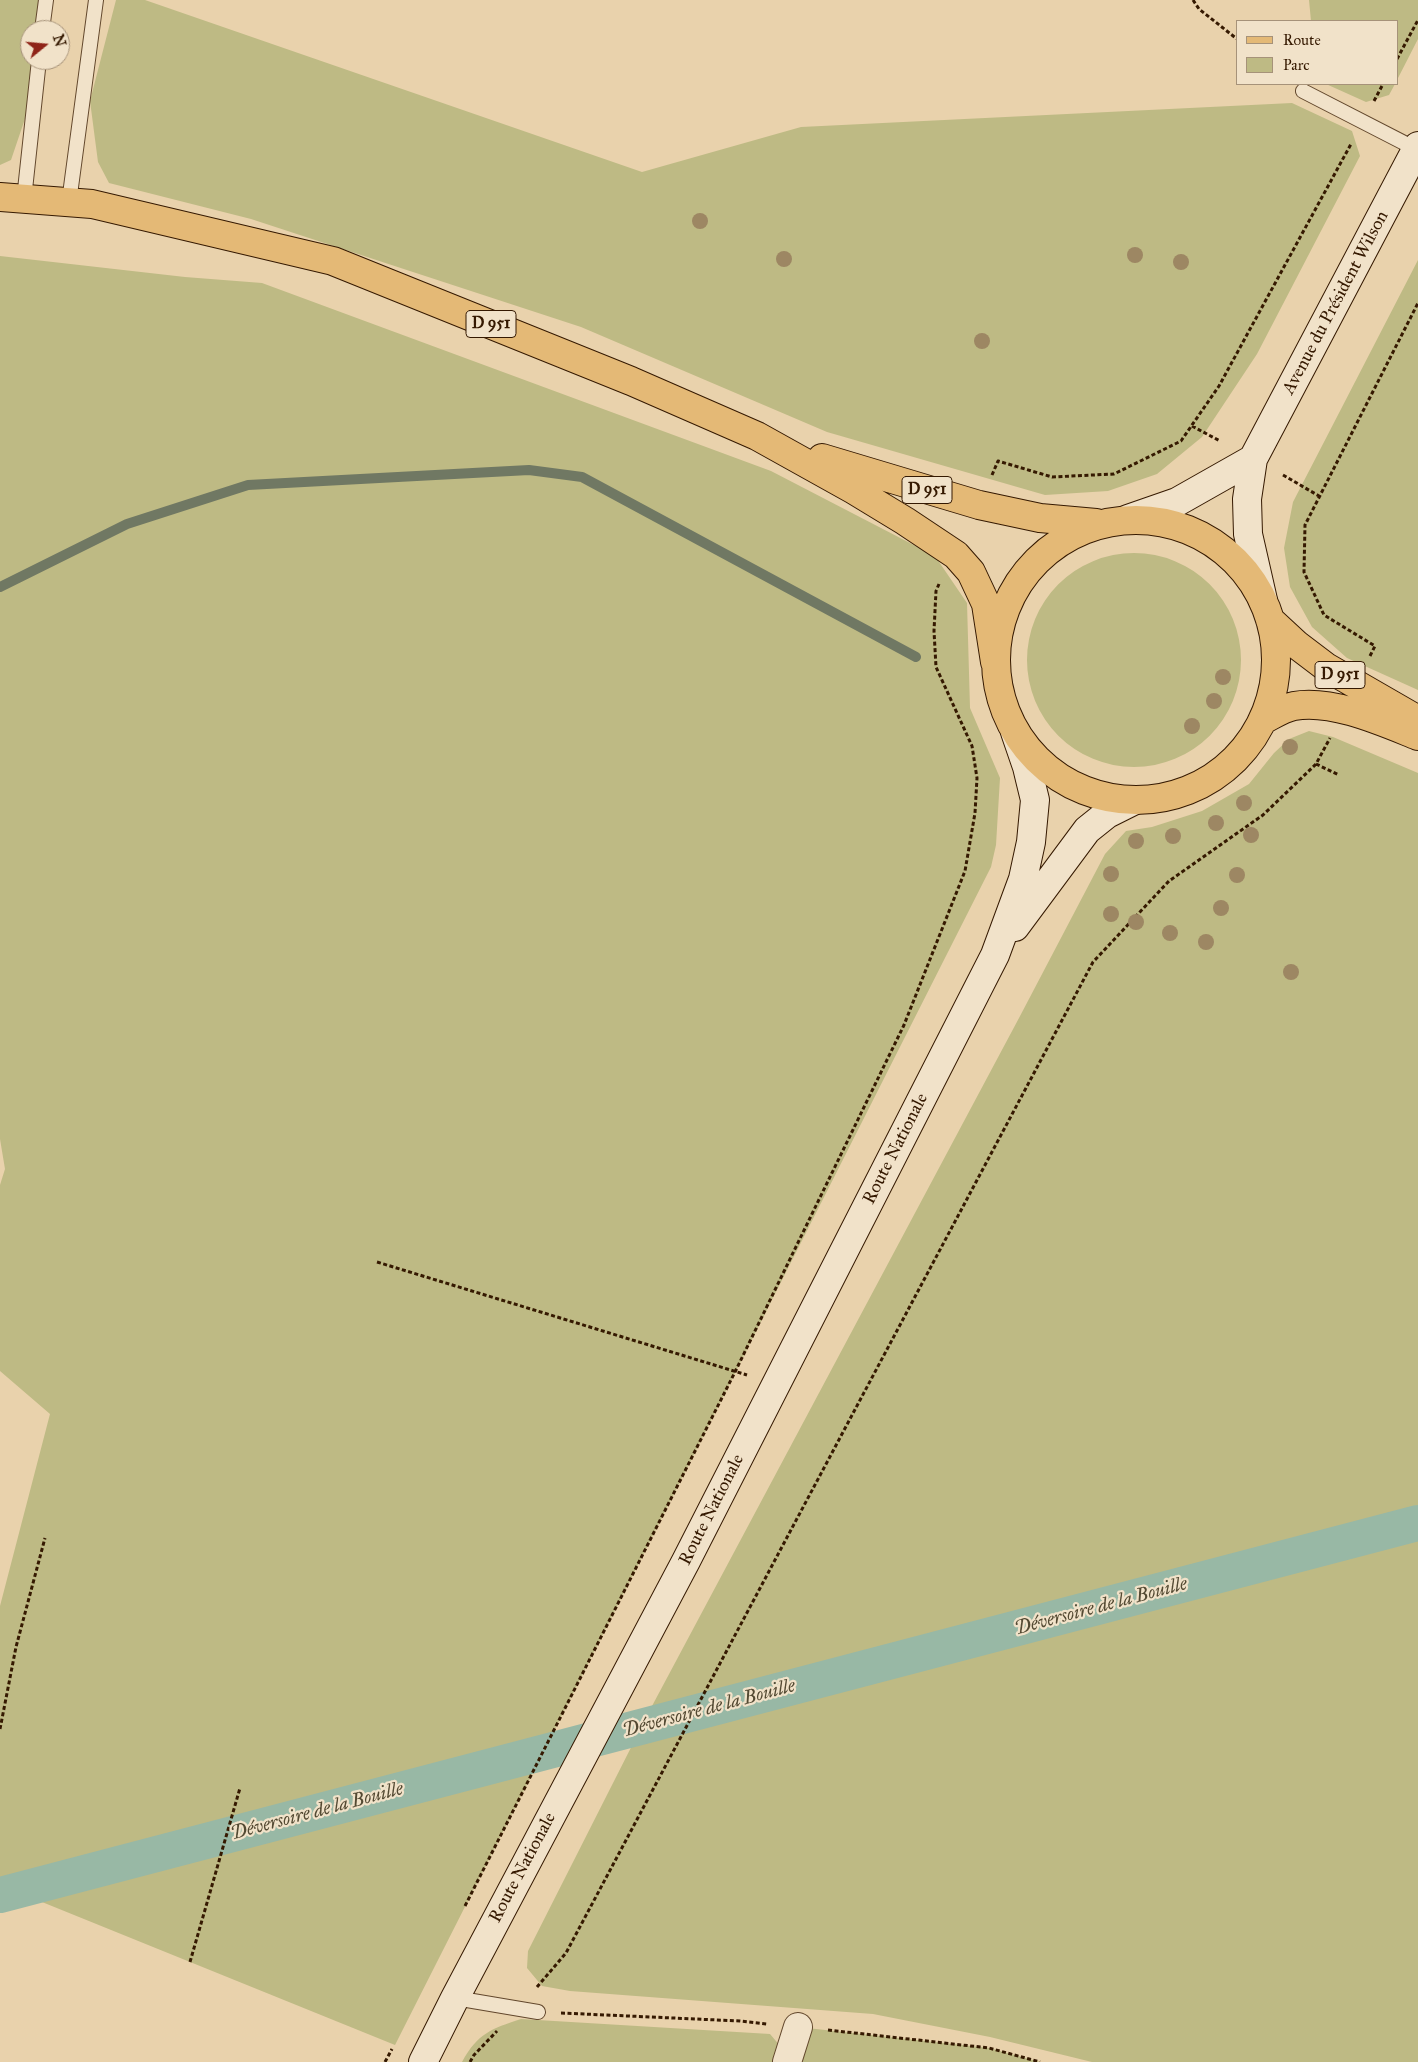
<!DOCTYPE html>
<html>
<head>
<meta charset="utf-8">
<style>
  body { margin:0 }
  #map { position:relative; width:1418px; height:2062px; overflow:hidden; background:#e9d2ac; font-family:"IM FELL Great Primer",serif }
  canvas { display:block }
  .legend { position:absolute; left:1236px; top:20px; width:162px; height:65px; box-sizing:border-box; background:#f1e2c9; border:1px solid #a69279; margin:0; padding:6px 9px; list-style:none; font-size:15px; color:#351901 }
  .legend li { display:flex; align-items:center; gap:10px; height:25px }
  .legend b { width:25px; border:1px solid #a69279 }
  .north { position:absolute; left:20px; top:20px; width:50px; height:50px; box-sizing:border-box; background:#f1e2c9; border:1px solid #a69279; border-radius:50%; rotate:73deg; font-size:14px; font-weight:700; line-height:20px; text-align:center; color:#351901 }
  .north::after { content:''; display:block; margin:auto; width:18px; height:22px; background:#8f2418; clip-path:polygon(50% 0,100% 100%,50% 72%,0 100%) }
</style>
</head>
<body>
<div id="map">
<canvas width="1418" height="2062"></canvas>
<ul class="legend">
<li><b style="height:6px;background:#e4b976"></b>Route</li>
<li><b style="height:14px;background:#beba84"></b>Parc</li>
</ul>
<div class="north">N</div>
</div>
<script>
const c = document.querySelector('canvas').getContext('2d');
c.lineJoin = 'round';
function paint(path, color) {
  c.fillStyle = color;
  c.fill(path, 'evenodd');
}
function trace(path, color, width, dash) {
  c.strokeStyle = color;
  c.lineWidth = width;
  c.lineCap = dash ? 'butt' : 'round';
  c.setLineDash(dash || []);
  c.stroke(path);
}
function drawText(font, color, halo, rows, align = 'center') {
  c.font = font + ' "IM FELL Great Primer",serif';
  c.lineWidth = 4.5;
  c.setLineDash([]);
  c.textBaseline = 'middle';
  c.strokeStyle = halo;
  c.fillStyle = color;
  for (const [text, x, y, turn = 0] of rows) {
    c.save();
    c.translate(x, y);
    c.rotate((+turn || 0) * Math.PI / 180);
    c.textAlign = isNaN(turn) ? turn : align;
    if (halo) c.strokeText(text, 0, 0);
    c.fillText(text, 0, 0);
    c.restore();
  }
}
const green = new Path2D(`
  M0 0H41L38 30H30V60H36L32 98 11 160 0 165Z
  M116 0H145L642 172 801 127 1292 103 1352 131 1360 156 1257 354 1202 437 1157 474 1108 491 1045 495 827 432 581 327 251 219 109 183 98 162 90 101Z
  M1309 0H1418V39L1397 80V21H1311Z
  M1326 84H1395L1389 95 1366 102Z
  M0 256 185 277 262 283 771 471 935 556 967 603 970 708 1000 778 996 845 991 867 395 2045 0 1885V1606L50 1414 0 1371V1185L5 1169 0 1139Z
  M1418 260V690L1347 658 1312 627 1290 587 1284 548 1293 502Z
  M1027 660a107 107 0 1 1 214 0a107 107 0 1 1-214 0Z
  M1309 731 1333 737 1418 773V2062H1092L990 2037 873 2014 570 1991 542 1986 527 1968 528 1951 652 1706 1019 1018 1105 854 1126 831 1152 827 1202 811 1249 784 1274 753 1289 739Z
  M521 2019 770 2034 781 2047 777 2062H462C478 2033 491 2029 521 2019Z
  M798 2027 989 2048 1040 2062H787Z`);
const stream = new Path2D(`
  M0 587 127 524 248 485 529 470 582 477 916 657`);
const canal = new Path2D(`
  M0 1895 1418 1523`);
const path = new Path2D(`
  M1193 0 1199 9 1237 39
  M1397 59 1418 20
  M1374 101 1383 84
  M1192 426 1220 441
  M992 475 998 461 1052 477 1114 474 1181 441 1219 386 1351 144
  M1283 475 1319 496
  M1370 656 1375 646 1324 615 1304 572 1305 525 1418 303
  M1316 764 1339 775
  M377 1262 747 1375
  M0 1729 16 1647 45 1538
  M465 1906 735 1372 904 1025 965 871 975 813 977 778 972 746 936 667 934 631 936 591 939 584
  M190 1962 240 1788
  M537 1987 566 1953 1093 962 1169 881 1263 815 1316 764 1330 738
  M561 2013 740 2021 767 2024
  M828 2030 989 2048 1040 2062
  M385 2062 392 2049
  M470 2062 474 2055 497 2031`);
const lane = new Path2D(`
  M42 30 46 0
  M1303 91 1416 149
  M24 199 39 60
  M69 202 96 0
  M455 1998 538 2012`);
const street = new Path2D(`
  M787 2062 798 2027`);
const secondary = new Path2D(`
  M1128 519 1177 502 1253 459
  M1263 600 1248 534 1247 499 1253 459 1418 146
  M1015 927 1087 830 1107 814 1133 801
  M423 2062 455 1998 686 1561 995 955 1023 879 1031 842 1035 800 1027 767 1015 732`);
const primary = new Path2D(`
  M0 197 92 204 333 261 631 381 757 436 854 490 905 521 956 555 971 572 986 604 995 662
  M822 458 979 505 1040 518 1096 523
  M996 660a140 140 0 1 1 280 0a140 140 0 1 1-280 0Z
  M1270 620 1297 645 1326 667 1418 720
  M1263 720C1273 715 1283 708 1294 706 1332 699 1383 722 1418 736`);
const trees = [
  [700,221],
  [1135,255],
  [784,259],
  [1181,262],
  [982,341],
  [1223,677],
  [1214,701],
  [1192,726],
  [1290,747],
  [1244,803],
  [1216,823],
  [1251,835],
  [1173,836],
  [1136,841],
  [1111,874],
  [1237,875],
  [1221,908],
  [1111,914],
  [1136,922],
  [1170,933],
  [1206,942],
  [1291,972]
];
const shields = [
  [491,324,50],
  [927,490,50],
  [1340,675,50]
];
const shieldNames = [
  ["D 951",491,324],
  ["D 951",927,490],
  ["D 951",1340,675]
];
const streetNames = [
  ["Avenue du Président Wilson",1336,303,-62],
  ["Route Nationale",896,1149,-63],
  ["Route Nationale",712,1510,-63],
  ["Route Nationale",523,1868,-62]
];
const waterNames = [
  ["Déversoire de la Bouille",1101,1607,-15],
  ["Déversoire de la Bouille",709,1709,-15],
  ["Déversoire de la Bouille",317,1812,-15]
];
paint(green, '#beba84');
trace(stream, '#707863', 10);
trace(canal, '#98b8a5', 36);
trace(lane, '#62472c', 16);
trace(street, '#62472c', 30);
trace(secondary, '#351901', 30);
trace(primary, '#351901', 30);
trace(path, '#351901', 3, [4, 2.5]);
trace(lane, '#f1e2c9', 14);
trace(street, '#f1e2c9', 28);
trace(secondary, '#f1e2c9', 28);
trace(primary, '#e4b976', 28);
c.fillStyle = '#9d8763';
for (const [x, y] of trees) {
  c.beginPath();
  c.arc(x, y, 8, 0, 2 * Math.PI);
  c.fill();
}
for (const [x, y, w] of shields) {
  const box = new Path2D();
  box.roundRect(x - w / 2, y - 13.5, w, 27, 4);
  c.fillStyle = '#f1e2c9';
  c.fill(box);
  trace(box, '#351901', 1);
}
drawText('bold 16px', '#351901', null, shieldNames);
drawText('18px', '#351901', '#f1e2c9', streetNames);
drawText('italic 19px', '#534932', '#f1e2c9', waterNames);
</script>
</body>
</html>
